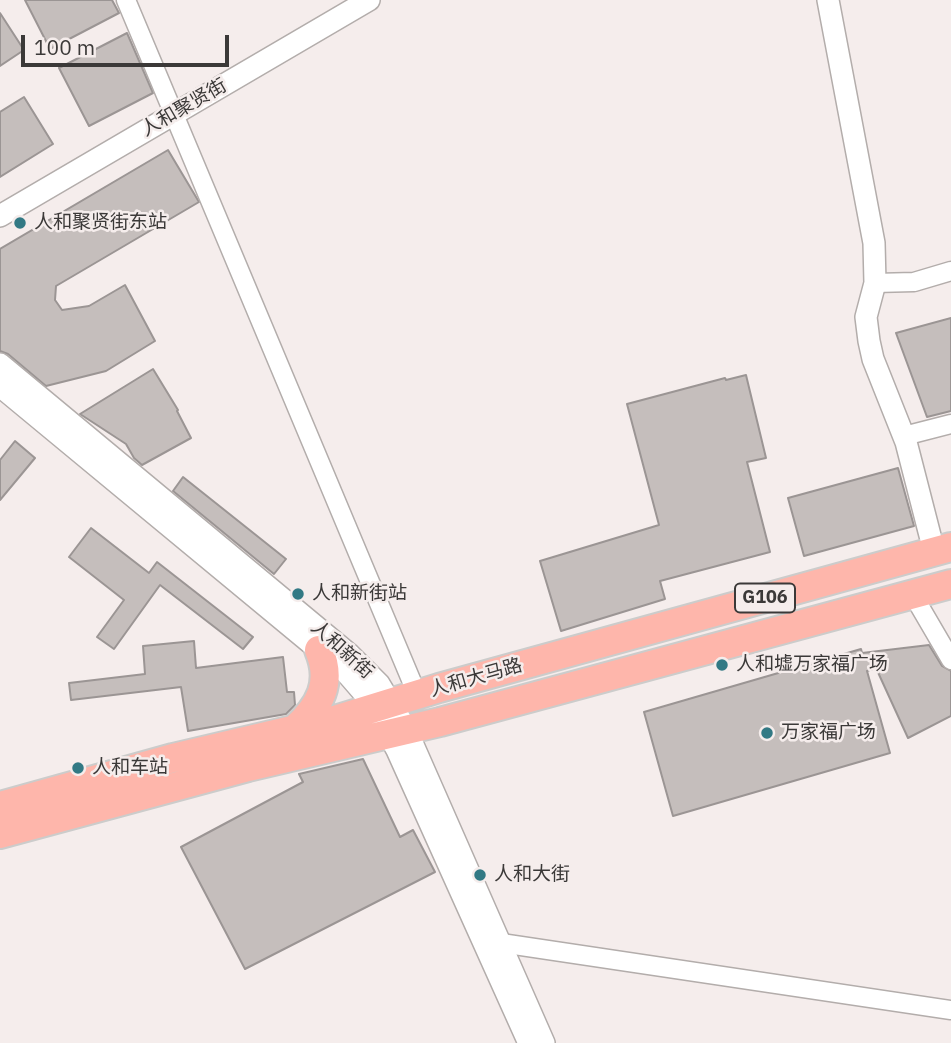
<!DOCTYPE html>
<html>
<head>
<meta charset="utf-8">
<style>
  body { margin:0 }
  #map { position:relative; width:951px; height:1043px; overflow:hidden; background:#f5edec; font-family:"IBM Plex Sans",sans-serif }
  canvas { display:block }
  .scale { position:absolute; left:21px; top:35px; width:208px; height:32px; box-sizing:border-box; border:4px solid #3b3938; border-top:0; padding-left:9px; font-size:21px; line-height:24px; white-space:nowrap; color:#3b3938; -webkit-text-stroke:5px #f5edec; paint-order:stroke }
</style>
</head>
<body>
<div id="map">
<canvas width="951" height="1043"></canvas>
<div class="scale">100 m</div>
</div>
<script>
const c = document.querySelector('canvas').getContext('2d');
c.lineJoin = 'round';
function paint(path, color) {
  c.fillStyle = color;
  c.fill(path, 'evenodd');
}
function trace(path, color, width, dash) {
  c.strokeStyle = color;
  c.lineWidth = width;
  c.lineCap = dash ? 'butt' : 'round';
  c.setLineDash(dash || []);
  c.stroke(path);
}
function drawText(font, color, halo, rows, align = 'center') {
  c.font = font + ' "IBM Plex Sans","Noto Sans SC",sans-serif';
  c.lineWidth = 5;
  c.setLineDash([]);
  c.textBaseline = 'middle';
  c.strokeStyle = halo;
  c.fillStyle = color;
  for (const [text, x, y, turn = 0] of rows) {
    c.save();
    c.translate(x, y);
    c.rotate((+turn || 0) * Math.PI / 180);
    c.textAlign = isNaN(turn) ? turn : align;
    if (halo) c.strokeText(text, 0, 0);
    c.fillText(text, 0, 0);
    c.restore();
  }
}
const building = new Path2D(`
  M25 0H112L119 13 50 49Z
  M0 13 24 50 0 66Z
  M127 33 153 93 89 126 59 68Z
  M24 97 53 144 0 177V112Z
  M168 150 199 202 56 286 55 300 62 310 89 306 125 285 155 341 106 371 46 386 8 354 0 351V249Z
  M951 318V411L927 417 896 333Z
  M153 369 178 410 177 411 191 438 142 465 134 458 126 444 80 414Z
  M746 375 766 458 747 462 770 552 660 581 665 599 561 631 540 561 659 525 627 404 725 378 726 380Z
  M15 441 35 458 0 500V460Z
  M898 468 914 526 804 556 788 498Z
  M183 477 286 559 274 574 173 491Z
  M91 528 149 573 157 562 253 637 243 649 160 585 114 649 97 637 124 600 69 557Z
  M194 641 196 668 283 657 287 692H294L295 705 286 714 188 731 181 687 71 700 69 683 145 674 143 646Z
  M929 645 942 666 951 671V716L908 738 876 668 867 671 890 753 673 816 644 712 861 649 862 653Z
  M363 759 400 837 413 830 435 872 245 969 181 847 303 782 299 774Z`);
const minor = new Path2D(`
  M126 0 417 694
  M875 283 914 282 951 271
  M904 436 951 424
  M913 595 951 660
  M501 943 951 1010`);
const tertiary = new Path2D(`
  M828 0 874 243 875 283 866 317 869 341 873 359 906 442 934 551
  M0 216 369 0
  M0 364 349 654 379 684 406 729 544 1043
  M0 386 319 650 343 669 369 699 397 750 528 1041`);
const trunk = new Path2D(`
  M295 729C320 706 333 683 319 650
  M0 806 173 758 335 720 439 688 951 547
  M0 834 248 767 440 722 951 584`);
const markers = [
  [20,223,7,"#327984"],
  [298,594,7,"#327984"],
  [722,665,7,"#327984"],
  [767,733,7,"#327984"],
  [78,768,7,"#327984"],
  [480,875,7,"#327984"]
];
const shields = [
  [765,598,60]
];
const shieldNames = [
  ["G106",765,598]
];
const streetNames = [
  ["人和聚贤街",184,108,-30],
  ["人和新街",342,650,42],
  ["人和大马路",476,678,-16]
];
const poiNames = [
  ["人和聚贤街东站",34,223],
  ["人和新街站",312,594],
  ["人和墟万家福广场",736,665],
  ["万家福广场",781,733],
  ["人和车站",92,768],
  ["人和大街",494,875]
];
paint(building, '#c5bebc');
trace(building, '#9b9594', 2);
trace(minor, '#b3adab', 21);
trace(tertiary, '#b3adab', 24);
trace(trunk, '#cccccb', 32);
trace(minor, '#fff', 18);
trace(tertiary, '#fff', 21);
trace(trunk, '#feb6ab', 28);
for (const [x, y, r, color] of markers) {
  const dot = new Path2D();
  dot.arc(x, y, r, 0, 2 * Math.PI);
  c.fillStyle = color;
  c.fill(dot);
  trace(dot, '#f5edec', 2.5);
}
for (const [x, y, w] of shields) {
  const box = new Path2D();
  box.roundRect(x - w / 2, y - 14.5, w, 29, 5);
  c.fillStyle = '#f5edec';
  c.fill(box);
  trace(box, '#3b3938', 2);
}
drawText('bold 18px', '#3b3938', null, shieldNames);
drawText('19px', '#3b3938', '#f5edec', streetNames);
drawText('19px', '#3b3938', '#f5edec', poiNames, 'left');
</script>
</body>
</html>
